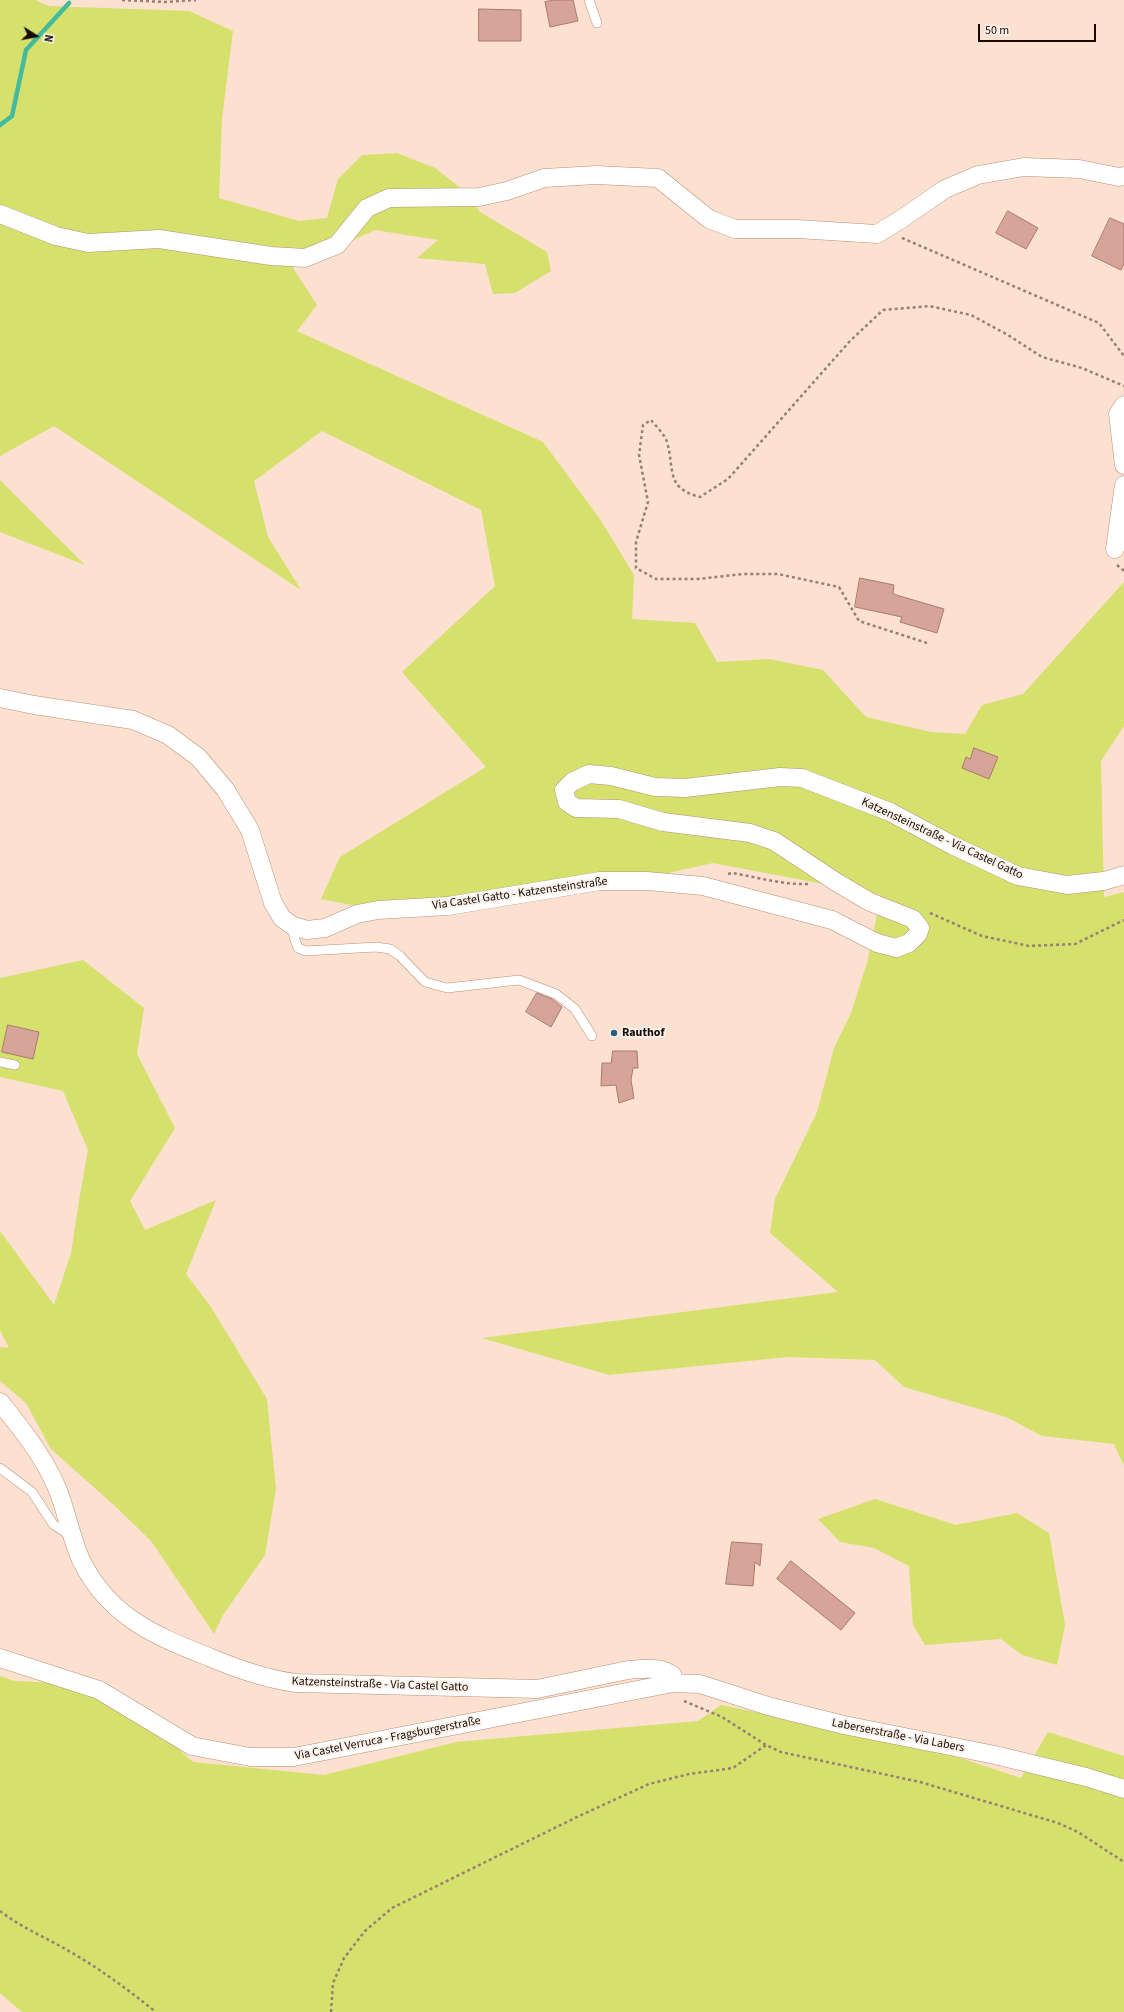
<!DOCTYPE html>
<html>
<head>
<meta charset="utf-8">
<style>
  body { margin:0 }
  #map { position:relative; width:1124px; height:2012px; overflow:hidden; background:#fce1d0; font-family:"Source Sans 3",sans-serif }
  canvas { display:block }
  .north { position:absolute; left:16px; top:16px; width:40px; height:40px; -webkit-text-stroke:3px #fbf2ec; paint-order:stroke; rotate:101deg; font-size:11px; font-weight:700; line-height:16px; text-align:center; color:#180a03 }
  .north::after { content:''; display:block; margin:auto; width:14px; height:18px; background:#180a03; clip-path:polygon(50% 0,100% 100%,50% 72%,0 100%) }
  .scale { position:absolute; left:978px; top:24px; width:118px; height:18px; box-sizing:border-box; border:2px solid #180a03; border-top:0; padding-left:5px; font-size:12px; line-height:14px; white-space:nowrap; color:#180a03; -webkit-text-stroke:3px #fbf2ec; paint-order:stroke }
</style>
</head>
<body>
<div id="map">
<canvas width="1124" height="2012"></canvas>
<div class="north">N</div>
<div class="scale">50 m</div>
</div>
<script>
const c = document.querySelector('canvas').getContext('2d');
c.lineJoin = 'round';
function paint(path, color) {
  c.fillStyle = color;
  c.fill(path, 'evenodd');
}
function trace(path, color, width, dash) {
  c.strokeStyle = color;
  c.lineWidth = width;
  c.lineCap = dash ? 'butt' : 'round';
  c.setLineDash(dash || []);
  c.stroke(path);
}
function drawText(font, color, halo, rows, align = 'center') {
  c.font = font + ' "Source Sans 3",sans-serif';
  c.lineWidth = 4;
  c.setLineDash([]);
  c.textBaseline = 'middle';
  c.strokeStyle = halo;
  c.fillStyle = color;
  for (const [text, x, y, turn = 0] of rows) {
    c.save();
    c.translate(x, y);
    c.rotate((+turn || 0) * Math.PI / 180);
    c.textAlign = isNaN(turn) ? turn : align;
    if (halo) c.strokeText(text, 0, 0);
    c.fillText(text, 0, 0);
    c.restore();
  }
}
const green = new Path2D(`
  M0 0H35L49 6 189 11 233 31 222 119 219 198 299 221 327 218 338 179 362 155 397 153 435 168 463 190 480 212 547 252 551 271 515 293 493 294 485 264 417 258 438 240 375 230 293 268 317 305 297 331 543 442 600 519 634 575 632 619 695 623 717 662 769 659 823 670 866 717 931 732 965 734 982 705 1023 694 1124 582V726L1101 761 1104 897 1124 892V1466L1114 1444 1042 1436 1006 1417 904 1387 875 1360 788 1357 609 1375 482 1338 838 1292 770 1233 775 1199 817 1112 834 1048 851 1013 867 963 881 895 713 863 632 881 361 907 321 899 340 857 486 767 402 672 495 586 481 510 322 431 254 481 268 537 301 590 54 426 0 456Z
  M0 480 85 565 0 532Z
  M83 960 144 1008 137 1054 175 1128 130 1201 145 1230 216 1200 186 1274 211 1307 267 1399 276 1489 265 1555 223 1615 214 1634 151 1541 117 1508 51 1449 26 1403 0 1381V1347L9 1348 0 1330V1231L54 1305 71 1253 79 1201 88 1150 63 1091 0 1077V978Z
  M875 1499 956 1525 1017 1513 1049 1533 1065 1625 1057 1665 1022 1655 1001 1639 925 1645 913 1625 909 1566 874 1548 840 1542 818 1519Z
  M0 1676 15 1681 108 1685 193 1762 324 1775 456 1742 698 1721 721 1705 933 1749 1021 1778 1048 1732 1124 1756V2012H22L0 1993Z`);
const stream = new Path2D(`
  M0 125 12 116 26 50 69 3`);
const building = new Path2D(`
  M555 0H573L578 21 550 27 545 2Z
  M479 9 521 10V41H479Z
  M1008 211 1038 228 1026 249 996 233Z
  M1110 218 1124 224V264L1121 270 1092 256Z
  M860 578 894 585 893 594 944 609 937 633 900 622 902 617 855 607Z
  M974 748 998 757 989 779 962 768 966 757 970 759Z
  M537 993 552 999 562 1007 551 1027 526 1012Z
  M8 1025 39 1032 33 1059 2 1052Z
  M613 1051H637L638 1068H633L631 1080 634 1098 619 1103 616 1085 601 1086 602 1063H611Z
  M732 1542 762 1544 760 1566 755 1562 753 1586 726 1584Z
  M791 1561 855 1613 841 1630 777 1579Z`);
const path = new Path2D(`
  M122 0 165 2 196 0
  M902 238 1099 323 1124 356
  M1117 565 1124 571
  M927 643 859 621 839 587 778 574H743L698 579H656L636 568V542L648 502 639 455 643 425 651 420C656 426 665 435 667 442 675 470 665 488 700 497L728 479 850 341 883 310 929 306 971 315 1008 335 1042 357 1082 368 1124 386
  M728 874 732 873C757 877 782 885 808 884
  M930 913 982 936 1029 946 1075 944 1124 920
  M684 1701 722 1717 766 1745 781 1752 920 1782 1058 1823 1078 1832 1124 1862
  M0 1911C20 1927 45 1937 67 1950 99 1968 127 1989 156 2012
  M331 2012 333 1983 344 1958 365 1931 392 1908 579 1816 649 1784 689 1774 733 1768 766 1745`);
const lane = new Path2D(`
  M589 0 597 23
  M293 926 294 937 298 948 306 951 376 947 390 949 400 956 425 982 447 988 519 980 556 994 575 1009 592 1036
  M0 1062 15 1065
  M0 1468 32 1492 53 1524 71 1536`);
const street = new Path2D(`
  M0 214 56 236 88 243 159 239 271 256 305 258 337 245 367 208 389 198 479 197 507 191 544 178 596 175 658 178 709 219 735 229H797L877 234 900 220 945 189 978 175 1024 167 1079 169 1119 177 1124 176
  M1124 405 1118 414 1124 465
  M1115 549 1124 485
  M0 698 34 705 133 720 168 735 198 757 225 789 250 830 273 903 282 918 293 926 307 930 325 928 357 914 378 910 448 906 600 881H647L703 886 832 920 877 943 896 948 909 943 918 934 920 928 913 919 870 902 836 882 774 841 750 833 663 822 619 809 576 808 567 802 564 790 572 782 589 774 611 776 655 787 685 788 780 777 802 778 890 812 952 845 1018 876 1067 885 1104 881 1124 875
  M0 1402C21 1428 44 1457 57 1488 67 1512 71 1539 82 1562 110 1617 155 1636 209 1657 237 1669 266 1679 296 1683L537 1689 628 1670C642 1669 662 1666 673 1676V1683
  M0 1658 99 1690 192 1746 250 1757H294L673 1683 700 1684 768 1706 844 1725 995 1755 1086 1777 1124 1789`);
const markers = [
  [614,1033,4,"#2b607c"]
];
const streetNames = [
  ["Katzensteinstraße - Via Castel Gatto",942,839,25],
  ["Via Castel Gatto - Katzensteinstraße",520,894,-8],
  ["Katzensteinstraße - Via Castel Gatto",380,1685,2],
  ["Laberserstraße - Via Labers",898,1736,11],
  ["Via Castel Verruca - Fragsburgerstraße",388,1739,-11]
];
const poiNames = [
  ["Rauthof",622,1033]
];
paint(green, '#d5e06d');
trace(stream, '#44ba9d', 4.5);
paint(building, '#d6a498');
trace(building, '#a9796e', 1);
trace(lane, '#b88f74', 10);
trace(street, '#b88f74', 19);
trace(path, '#958073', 2.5, [3, 3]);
trace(lane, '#fff', 9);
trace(street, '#fff', 18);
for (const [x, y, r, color] of markers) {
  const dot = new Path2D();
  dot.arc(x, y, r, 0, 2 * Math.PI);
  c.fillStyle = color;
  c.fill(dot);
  trace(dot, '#fbf2ec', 1.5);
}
drawText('12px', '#180a03', '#fbf2ec', streetNames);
drawText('bold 12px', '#180a03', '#fbf2ec', poiNames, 'left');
</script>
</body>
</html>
